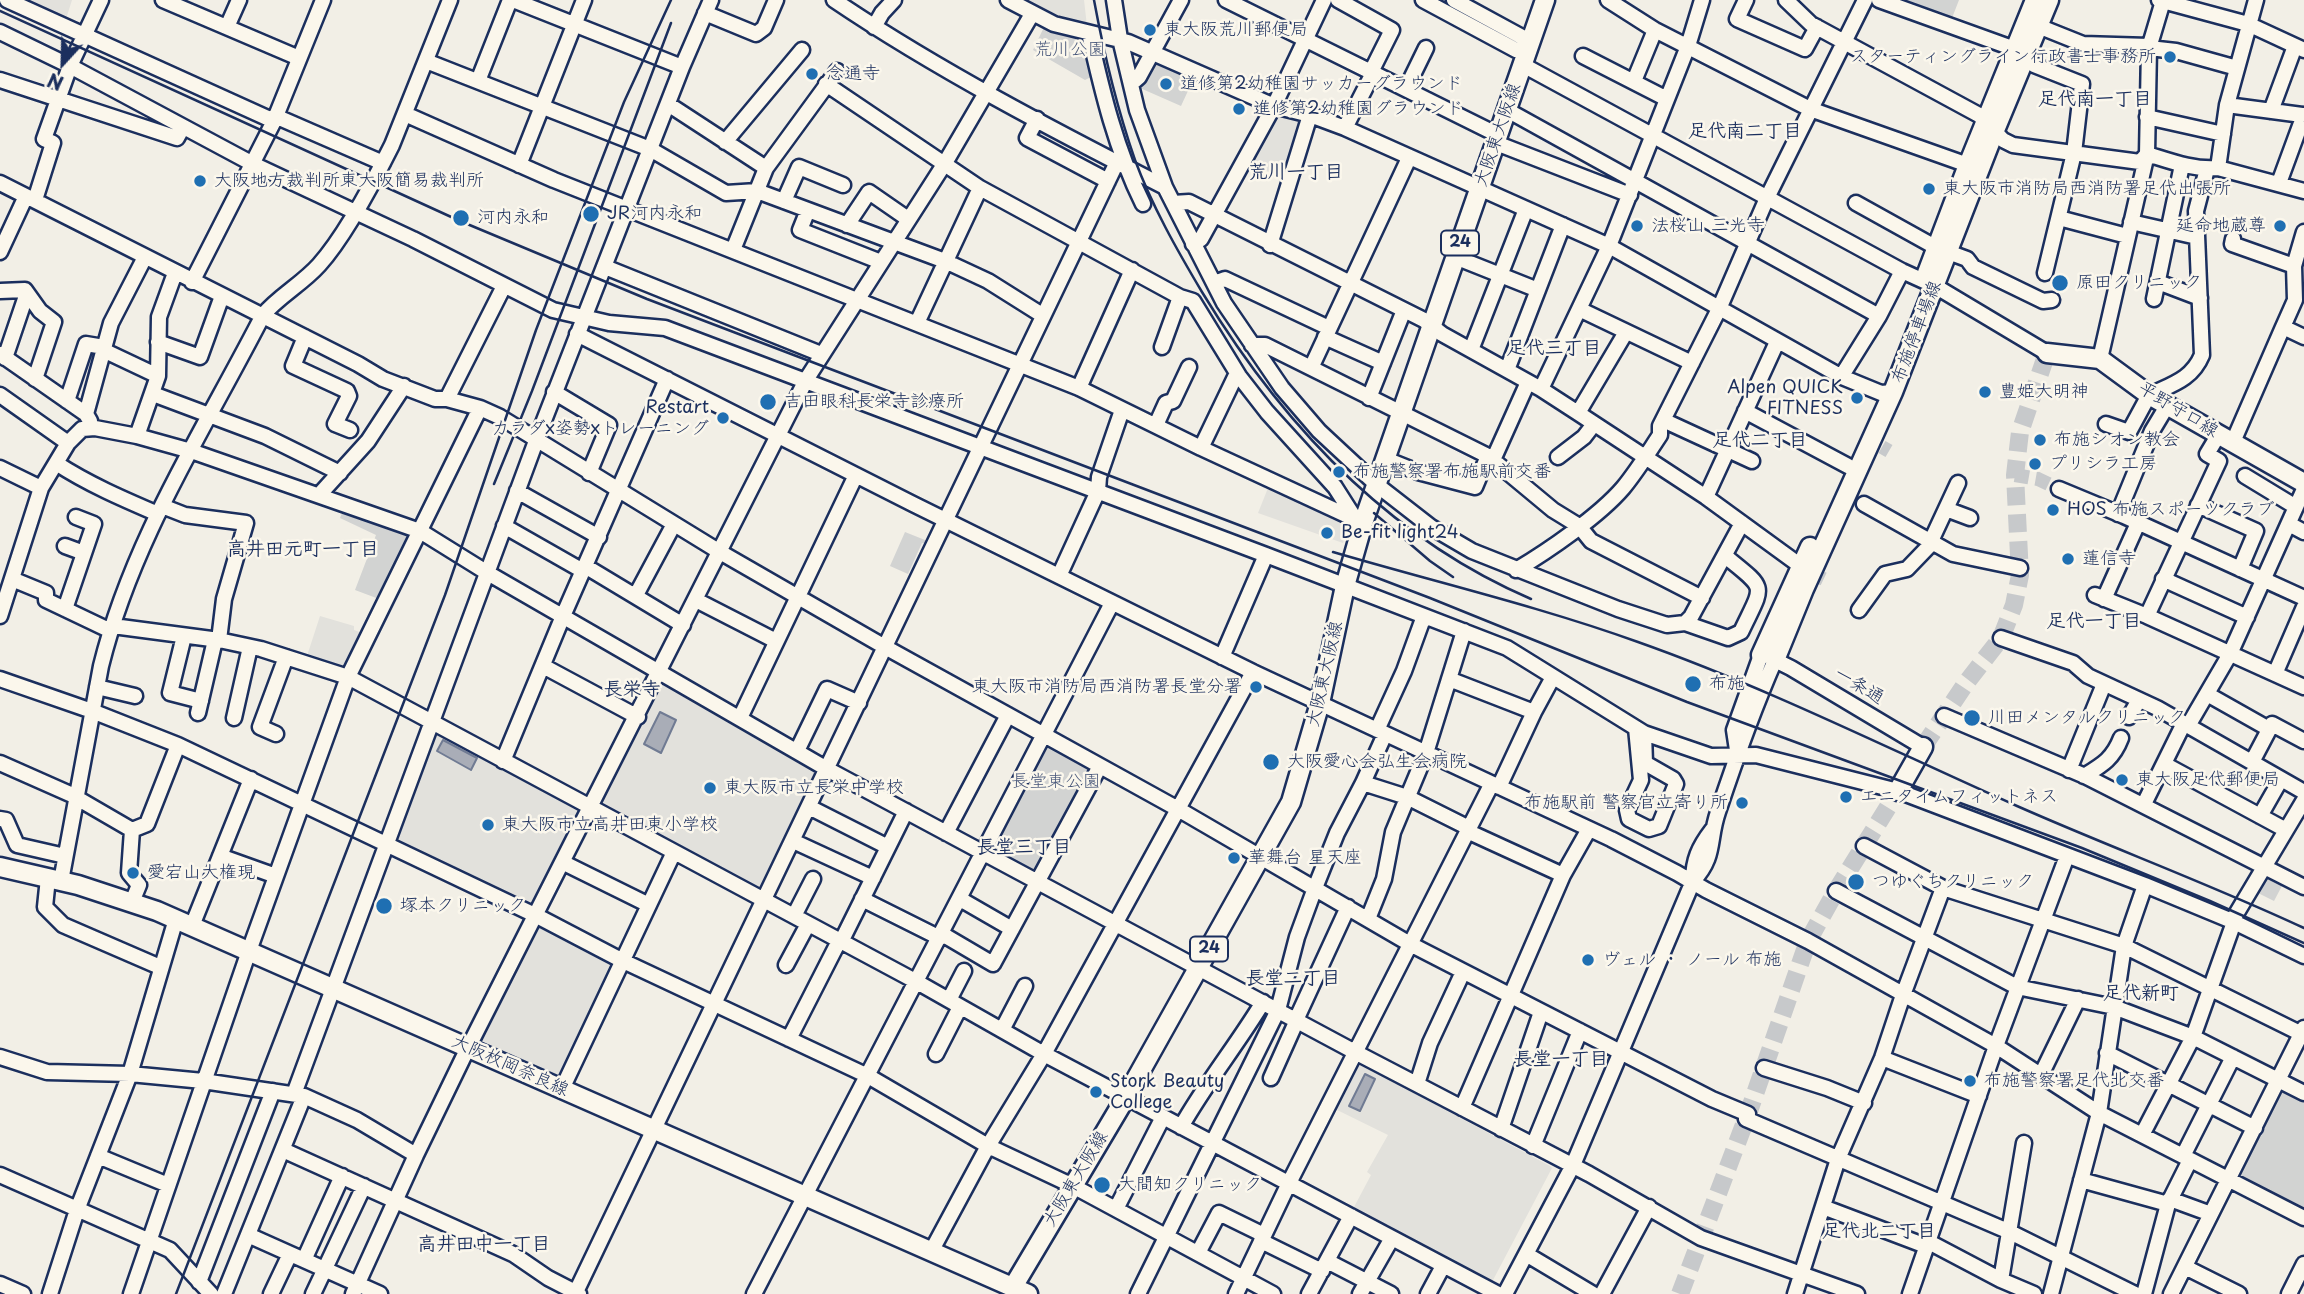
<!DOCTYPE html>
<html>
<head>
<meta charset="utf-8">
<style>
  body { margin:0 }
  #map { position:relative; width:2304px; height:1294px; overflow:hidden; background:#f2efe6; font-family:"Playpen Sans",sans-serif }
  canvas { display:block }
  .north { position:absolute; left:28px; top:28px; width:70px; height:70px; -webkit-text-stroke:5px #fbf7ec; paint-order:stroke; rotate:202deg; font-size:19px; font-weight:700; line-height:28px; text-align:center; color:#1b2f5e }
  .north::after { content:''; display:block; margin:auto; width:24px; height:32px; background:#1b2f5e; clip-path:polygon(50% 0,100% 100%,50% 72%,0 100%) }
</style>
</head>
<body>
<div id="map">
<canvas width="2304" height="1294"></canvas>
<div class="north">N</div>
</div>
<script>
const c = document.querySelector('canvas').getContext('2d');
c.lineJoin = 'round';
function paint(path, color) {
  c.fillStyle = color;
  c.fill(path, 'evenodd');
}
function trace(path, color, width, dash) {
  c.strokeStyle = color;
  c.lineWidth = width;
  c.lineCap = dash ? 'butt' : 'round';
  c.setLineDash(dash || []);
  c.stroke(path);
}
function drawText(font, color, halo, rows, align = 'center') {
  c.font = font + ' "Playpen Sans","Klee One",sans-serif';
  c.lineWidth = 5;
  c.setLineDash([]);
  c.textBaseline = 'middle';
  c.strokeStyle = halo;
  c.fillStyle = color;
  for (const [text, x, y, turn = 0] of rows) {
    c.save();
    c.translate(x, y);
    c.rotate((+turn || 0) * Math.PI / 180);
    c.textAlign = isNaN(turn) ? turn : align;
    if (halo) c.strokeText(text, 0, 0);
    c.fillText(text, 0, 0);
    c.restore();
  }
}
const built = new Path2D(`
  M24 0H72L66 19Z
  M1020 0H1084L1087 26 1050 16Z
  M1274 110 1305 120 1287 180 1246 162Z
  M1270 483 1351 520 1343 543 1258 513Z
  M320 616 354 626V630L362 633 346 665 339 670 306 659Z
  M663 680 821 771 762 891 599 805Z
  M435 729 587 808 536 911 392 842Z
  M541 926 618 962 562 1078 480 1040 536 927Z
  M1358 1063 1550 1166 1552 1168 1492 1282 1353 1209 1371 1175 1367 1172 1388 1135 1333 1108Z`);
const green = new Path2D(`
  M1900 0H1959L1952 18Z
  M1046 23 1086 35 1095 75 1085 80 1033 50Z
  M1151 62 1193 80 1181 106 1140 88Z
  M344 508 409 535 379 599 355 590 376 535 340 518Z
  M905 532 930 542 929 544 922 543 908 574 890 566Z
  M1046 741 1096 768 1036 876 989 852Z
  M2264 872 2284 882 2274 901 2254 891Z
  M2284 1090 2304 1100V1211L2240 1178 2238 1172 2277 1092Z`);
const water = new Path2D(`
  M660 712 676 720 661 753 644 744Z
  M443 740 477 758 471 770 437 751Z
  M1365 1074 1375 1079 1360 1111 1349 1106Z`);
const minorTunnel = new Path2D(`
  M1882 447 1889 451
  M2015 475 2038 479 2059 489
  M1811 573 1828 581`);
const majorTunnel = new Path2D(`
  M1923 747 1966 683 2001 638 2014 605 2020 575 2015 475 2020 432 2047 353
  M1680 1294 1748 1114 1808 941 1836 891 1898 791`);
const minor = new Path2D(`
  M7 0 274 121
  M163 0 299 58
  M513 0 682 67
  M834 0C936 69 1055 131 1165 187
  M1008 0 1054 24 1128 42 1274 106 1310 115 1345 128 1609 246 1842 377 1881 393 1893 392
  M1114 0 1120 39 1137 110 1165 187 1224 303 1282 388 1319 431 1377 485 1431 527 1472 551 1618 609 1667 625 1685 623 1691 617 1742 523
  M1226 0 1498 135
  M1338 0 1392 30 1371 72
  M1423 0 1516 50 1529 48 1522 37 1454 0
  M1608 0 1655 30 1810 109 1968 165
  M1746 0 1737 19 1805 49 1817 27
  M1786 0 1811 24 1979 115 2003 140 2013 145 2140 162 2147 154
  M1879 0 2015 49
  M2159 0 2248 24 2304 50
  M705 13 756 34 764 28 776 0
  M2038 26 2083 44 2149 46
  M227 27 239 0
  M874 27 882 13 894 0
  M0 32 70 66 253 164 413 239 553 310 609 323 665 328 1266 555 1507 648 1644 733 1711 756 1756 755 1898 791 2145 885 2232 921 2304 956
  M1089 33C1102 91 1116 150 1143 204
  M2149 48 2176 51 2237 68
  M1583 56 1667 99
  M426 61 650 149 726 193 757 191 945 261 988 281 1042 315
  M1523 65 1902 271 1935 286 2047 353
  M2034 65 2082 84 2074 153 2045 273
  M0 80 177 138 183 127
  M478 81 510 0
  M1634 81 1655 30
  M826 84 980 188 1180 297 1193 301 1239 376 1267 412 1335 487 1356 520
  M1131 84 1139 77 1181 0
  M1406 89 1426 48
  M668 104 766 168
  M2227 105 2302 115
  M1507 110 1879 316
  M2271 111 2295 46
  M405 114 554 180 1079 388 1201 448 1363 523
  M275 116 383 163
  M2147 117 2223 134
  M1037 119 1027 138 1108 181
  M1345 128 1373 73
  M725 142 802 50
  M1496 143 1630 195
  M2147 154C2170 161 2193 170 2218 168L2304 191
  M519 165 584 0
  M2218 168 2227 105 2256 0
  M0 183 358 364 383 379 435 399H447L480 408 500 417 720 552 885 647 1178 809 1410 944 1712 1099 1748 1114
  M2279 183 2304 115
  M35 200 53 143 44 139 70 66 101 0
  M784 201 799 167 843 185
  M1173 203 1189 202 1424 320 1442 334 1541 389 1578 413 1706 497 1809 572
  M1856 203 1937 248
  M808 210 800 230 881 262
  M2059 218 2127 236
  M2131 222 2197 237
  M847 225 869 192 908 219
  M2233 239 2232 244 2294 266
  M1193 244 1201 239 1274 106 1324 0
  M1270 245 1310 115
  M733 250 766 168 837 71
  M0 252 26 196
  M1948 252 1967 259 1973 267 2043 301 2052 300
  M1455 257 1538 290
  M605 267 821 354
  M192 282 274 121 323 0
  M2158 282 2200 298
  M1214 283 1225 279 1329 328
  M0 291 25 290 40 311 54 322 35 379
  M2154 299 2182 165
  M1579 309 1692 363
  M917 323 980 188
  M2283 327 2295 300 2294 266 2304 232
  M577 334 913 504 1253 672 1611 839 1677 873 1706 890 1808 941 1996 1046 2099 1113 2304 1218
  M305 337 293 366 347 391 349 396 335 424 350 430
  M1325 337 1383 363
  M158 342 200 357 222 296
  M1252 345H1265L1488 456 1553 510 1579 526 1591 541 1702 598
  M1162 347 1180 297
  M103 350 158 376
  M1471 350 1526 209
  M0 354 86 414 90 421
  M5 358 27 293
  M2100 359 2147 154 2149 48 2163 1
  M1311 368 1409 158
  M1507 370 1563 225
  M1841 377 1879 316 1902 271
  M1079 388 1132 270
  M1541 389 1609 246 1688 46 1702 0
  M554 392 609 425 589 473
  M153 394 265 436 340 473
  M0 395 68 443
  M2150 395C2173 384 2192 379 2202 355L2196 211 2207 169
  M1369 398 1404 310
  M447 399 504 286
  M67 401 86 344 104 347
  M1745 411 1848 466
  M1578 413 1626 332
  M86 414 111 323 145 257
  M1663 420 1752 461
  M2106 424 2129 432 2149 395
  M1156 425 1166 403 1173 401 1189 367
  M137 436 158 376 159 317 175 273
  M2233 442 2283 327 2304 337
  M1201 448 1237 373
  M1558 457 1584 437 1594 424
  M1493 460 1528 382
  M1393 462 1418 472 1475 487 1488 456
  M56 463C88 484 123 499 158 514
  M0 468 41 488
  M2245 476 2296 507
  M2059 489 2124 516 2304 598
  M517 491 599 537
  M320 494 368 441 404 386
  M1706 497 1777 342
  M1864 504 1953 554 2020 568
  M2198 505 2256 531 2240 569
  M162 506 185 515 246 523 224 599 219 640
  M1946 509 1970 518
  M2118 514 2152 431 2167 406
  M2289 524 2304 532
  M504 526 583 571
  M1931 541 1958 483
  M65 546 84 553
  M585 566 683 625
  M1516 570C1548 551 1599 516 1623 488 1637 471 1648 453 1660 435V426L1719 309 1767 198 1865 0
  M1059 576 1098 491 1099 477 1122 410
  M12 579 46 593V600L111 631
  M2163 579 2247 617
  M636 595 674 524
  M2095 595 2147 616 2304 687
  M2104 599 2138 523
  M696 600 776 641
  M65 609 94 524 76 517
  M1859 610 1885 574 1907 569 1933 542
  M0 616 41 488 68 443 82 429 95 428 137 436 191 451 420 531 486 572 827 769 1355 1052 1589 1174 1701 1238 1857 1294
  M2147 616 2219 461 2207 454 2219 434
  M1685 623 1728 638 1741 632C1764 583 1768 591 1725 556
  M113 626 219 640 261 649 348 677 917 982 1044 1054 1498 1294
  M184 636 170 693 201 701
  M2001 638 2073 663 2088 676 2157 708 2304 792
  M1222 657 1266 555
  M543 666 638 717
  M2275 674 2304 607
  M0 679 92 711 178 745 537 916 623 961 868 1076 988 1146 1071 1185 1273 1294
  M1449 679 1534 712
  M97 687 135 696
  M2207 694 2269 729
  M198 713 215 640
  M1944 716 2085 776 2304 887
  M2129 717 2139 700
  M234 718 250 647
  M740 718 856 475
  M1636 728 1641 780 1627 810 1629 819 1649 829 1659 826 1676 784 1673 779 1645 763 1644 733
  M1377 730 1404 671 1424 616
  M276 734 260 727 286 657
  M1737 750 1734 730 1761 655
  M797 751 827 689 859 703
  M503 761 563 616 667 379
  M2252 762 2272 724 2304 741
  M0 763 70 794 132 830 147 824 178 745
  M2164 764 2286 830
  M2069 770 2104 684
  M2084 776C2102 765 2113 759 2121 738
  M1363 783 1407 797 1469 828
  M1499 787 1534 712 1553 677
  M2144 804 2183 725 2188 726 2230 654 2304 489
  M809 807 888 847
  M2260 816 2281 779
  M0 819 6 820 17 845 65 856
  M132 830 129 873 139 885 132 902
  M1467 831 1563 875
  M946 833 1008 715
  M793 841 873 878
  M1864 846 1943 888 2124 946 2304 1035
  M220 856 276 876
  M564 863 649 905
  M48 878 45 907 63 925 160 967
  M61 881 101 666C132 540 204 430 263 315 279 296 302 284 319 265 346 235 374 181 392 145L450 0
  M1693 881C1693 860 1699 847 1712 830
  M1836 891 2017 987 2114 1007 2193 1037 2304 1093
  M862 899 940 938
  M960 899 1012 929
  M794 916 813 879
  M1368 919 1384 879 1393 832 1426 753 1464 631
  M2232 921 2304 800
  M192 926 251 779
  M942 934 993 964 1100 766
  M841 942 906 811
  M786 965 808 924
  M949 1000 964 971
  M1296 1020 1348 907
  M1002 1030 1025 986
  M789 1039 839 941
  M2107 1053 2255 1128
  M936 1054 960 1007
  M0 1057 47 1072 130 1074 203 1081 304 1096 357 1120 416 1155
  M1882 1058 1979 1096
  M1764 1068 1827 1088 1864 1103
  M2041 1075 2078 999
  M1271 1078 1297 1020
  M1417 1084 1430 1043 1463 972
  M562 1089 674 852
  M294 1094 536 441 682 67 711 0
  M1462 1108 1563 875 1589 829
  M1746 1119 2010 1232 2135 1294
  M1181 1127C1205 1084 1237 1045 1263 1002
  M1501 1129 1541 1012
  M2142 1135 2193 1037 2234 922
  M1533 1146 1580 1031
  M283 1150 513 1254 548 1278 579 1294
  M98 1156 168 1185
  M2183 1156 2233 1057
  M0 1175 170 1250 211 1294
  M2081 1180 2168 1204
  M2170 1199 2211 1214
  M1823 1207 1926 1246
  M1116 1209 1163 1117
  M248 1235 380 1294
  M1261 1241 1322 1271
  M1927 1241 2001 1280 2034 1294
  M932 1250 988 1146 1044 1054 1253 672
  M1198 1253 1219 1213 1264 1235
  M1526 1254 1593 1294
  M304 1260 342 1176
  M1327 1261 1391 1294
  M2185 1267 2239 1294
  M2001 1280 2024 1143
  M199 1282 273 1091
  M0 1284 23 1294
  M50 1294 77 1210 130 1074 176 919
  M131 1294 249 951 348 677 480 408
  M224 1294 304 1096
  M271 1294 290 1254
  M313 1294 364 1186
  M353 1294 416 1155 463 1058 806 380 945 163 1032 14
  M575 1294 1117 162
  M754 1294 1112 603
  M1138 1294 1278 1010 1297 937 1315 888 1337 833 1363 783 1385 734
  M1236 1294 1289 1183 1491 785
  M1309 1294 1351 1216
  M1360 1294 1392 1238
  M1428 1294 1443 1266
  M1505 1294 1573 1165 1693 881C1716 856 1708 841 1718 812 1735 761 1753 710 1775 660L1791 668 1923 747
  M1602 1294 1649 1207
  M1795 1294 1838 1159 1882 1058 1903 995 1943 888
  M1910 1294 1996 1046 2067 856
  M2051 1294 2099 1113 2124 946 2145 885
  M2144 1294 2168 1204 2190 1160
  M2171 1294 2304 1028
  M2289 1294 2304 1264`);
const major = new Path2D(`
  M1927 273 1968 165 2035 0
  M2047 353 2100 359 2149 395 2304 483
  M1761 655 1810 547
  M1775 660 1804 589 1893 392 1995 130 2049 0
  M1898 791 1923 747
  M0 867 78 885 157 911 1028 1294
  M1013 1287 1126 1097 1291 802 1320 703 1345 586 1363 523 1545 0`);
const rail = new Path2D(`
  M1094 0C1104 54 1117 108 1135 160 1152 206 1177 250 1202 292 1282 424 1387 537 1531 599
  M0 11 460 221 647 299 1430 598 1687 702 2082 848 2210 901 2304 943
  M494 484 532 391 671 23
  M1374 513 1430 561 1453 577
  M1333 552C1435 582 1538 606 1638 642 1768 688 1891 750 2017 806 2112 848 2210 884 2304 928
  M176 1294 445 595 536 330 624 102 671 0`);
const markers = [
  [1150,30,7,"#1f6fb2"],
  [2170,57,7,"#1f6fb2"],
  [812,74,7,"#1f6fb2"],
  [1166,84,7,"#1f6fb2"],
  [1239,109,7,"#1f6fb2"],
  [200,181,7,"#1f6fb2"],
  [1929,189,7,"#1f6fb2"],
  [591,214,9,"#1f6fb2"],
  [461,218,9,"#1f6fb2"],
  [1637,226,7,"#1f6fb2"],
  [2280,226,7,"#1f6fb2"],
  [2060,283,9,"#1f6fb2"],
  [1985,392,7,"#1f6fb2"],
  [1857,398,7,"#1f6fb2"],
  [768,402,9,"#1f6fb2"],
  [723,418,7,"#1f6fb2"],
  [2040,440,7,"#1f6fb2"],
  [2035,464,7,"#1f6fb2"],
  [1339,472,7,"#1f6fb2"],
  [2053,510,7,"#1f6fb2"],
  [1327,533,7,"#1f6fb2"],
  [2068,559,7,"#1f6fb2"],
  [1693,684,9,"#1f6fb2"],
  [1256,687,7,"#1f6fb2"],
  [1972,718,9,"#1f6fb2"],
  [1271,762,9,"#1f6fb2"],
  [2122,780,7,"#1f6fb2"],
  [710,788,7,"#1f6fb2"],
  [1846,797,7,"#1f6fb2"],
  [1742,803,7,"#1f6fb2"],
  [488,825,7,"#1f6fb2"],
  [1234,858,7,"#1f6fb2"],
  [133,873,7,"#1f6fb2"],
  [1856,882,9,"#1f6fb2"],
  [384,906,9,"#1f6fb2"],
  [1588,960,7,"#1f6fb2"],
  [1970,1081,7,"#1f6fb2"],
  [1096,1092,7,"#1f6fb2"],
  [1102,1185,9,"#1f6fb2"]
];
const shields = [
  [1460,243,38],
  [1209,949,38]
];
const shieldNames = [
  ["24",1460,243],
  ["24",1209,949]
];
const poiNames = [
  ["東大阪荒川郵便局",1164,30],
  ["スターティングライン行政書士事務所",2156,57,"right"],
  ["念通寺",826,74],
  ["道修第2幼稚園サッカーグラウンド",1180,84],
  ["進修第2幼稚園グラウンド",1253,109],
  ["大阪地方裁判所東大阪簡易裁判所",214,181],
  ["東大阪市消防局西消防署足代出張所",1943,189],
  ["JR河内永和",607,214],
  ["河内永和",477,218],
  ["法桜山 三光寺",1651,226],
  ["延命地蔵尊",2266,226,"right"],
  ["原田クリニック",2076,283],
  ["Alpen QUICK",1843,388,"right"],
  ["FITNESS",1843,409,"right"],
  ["豊姫大明神",1999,392],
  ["吉田眼科長栄寺診療所",784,402],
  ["Restart",709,408,"right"],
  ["カラダx姿勢xトレーニング",709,429,"right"],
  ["布施シオン教会",2054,440],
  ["プリシラ工房",2049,464],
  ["布施警察署布施駅前交番",1353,472],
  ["HOS 布施スポーツクラブ",2067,510],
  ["Be-fit light24",1341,533],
  ["蓮信寺",2082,559],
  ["布施",1709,684],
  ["東大阪市消防局西消防署長堂分署",1242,687,"right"],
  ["川田メンタルクリニック",1988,718],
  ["大阪愛心会弘生会病院",1287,762],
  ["東大阪足代郵便局",2136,780],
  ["東大阪市立長栄中学校",724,788],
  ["エニタイムフィットネス",1860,797],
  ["布施駅前 警察官立寄り所",1728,803,"right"],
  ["東大阪市立高井田東小学校",502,825],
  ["華舞台 星天座",1248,858],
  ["愛宕山大権現",147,873],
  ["つゆぐちクリニック",1872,882],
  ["塚本クリニック",400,906],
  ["ヴェル ・ ノール 布施",1602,960],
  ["布施警察署足代北交番",1984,1081],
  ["Stork Beauty",1110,1082],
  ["College",1110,1103],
  ["大間知クリニック",1118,1185]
];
const parkNames = [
  ["荒川公園",1070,50],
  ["長堂東公園",1056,782]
];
const streetNames = [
  ["大阪東大阪線",1498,135,-71],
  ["布施停車場線",1917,332,-69],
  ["平野守口線",2178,410,31],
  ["大阪東大阪線",1325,674,-77],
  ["一条通",1859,686,31],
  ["大阪枚岡奈良線",510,1066,24],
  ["大阪東大阪線",1076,1179,-59]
];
const neighbourhoodNames = [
  ["足代南一丁目",2095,100],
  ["足代南二丁目",1745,132],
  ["荒川一丁目",1296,173],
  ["足代三丁目",1554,349],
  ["足代二丁目",1760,441],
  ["高井田元町一丁目",303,550],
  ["足代一丁目",2094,622],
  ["長栄寺",632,690],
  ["長堂三丁目",1024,848],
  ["長堂二丁目",1293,979],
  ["足代新町",2141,994],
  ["長堂一丁目",1561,1060],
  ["足代北二丁目",1879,1232],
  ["高井田中一丁目",484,1245]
];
paint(built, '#e2e1dc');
paint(green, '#d2d3d2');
paint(water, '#a9adb7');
trace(water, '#707b93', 2);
trace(minorTunnel, '#c7c9cb', 14, [14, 7]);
trace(majorTunnel, '#c7c9cb', 18, [18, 9]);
trace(minor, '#1b2f5e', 19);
trace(major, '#1b2f5e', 23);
trace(minor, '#fbf7ec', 14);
trace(major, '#fbf7ec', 18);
trace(rail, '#1b2f5e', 2.5);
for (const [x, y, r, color] of markers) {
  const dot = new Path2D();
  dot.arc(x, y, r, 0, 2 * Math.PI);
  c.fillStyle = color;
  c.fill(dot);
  trace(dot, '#fbf7ec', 2.5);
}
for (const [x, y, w] of shields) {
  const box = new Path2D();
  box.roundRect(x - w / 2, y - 12.5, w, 25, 5);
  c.fillStyle = '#fbf7ec';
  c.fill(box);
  trace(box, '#1b2f5e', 2);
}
drawText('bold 16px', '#1b2f5e', null, shieldNames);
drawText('18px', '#1b2f5e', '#fbf7ec', poiNames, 'left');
drawText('18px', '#49587b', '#fbf7ec', parkNames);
drawText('18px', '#1b2f5e', '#fbf7ec', streetNames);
drawText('bold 19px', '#1b2f5e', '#fbf7ec', neighbourhoodNames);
</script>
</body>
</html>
